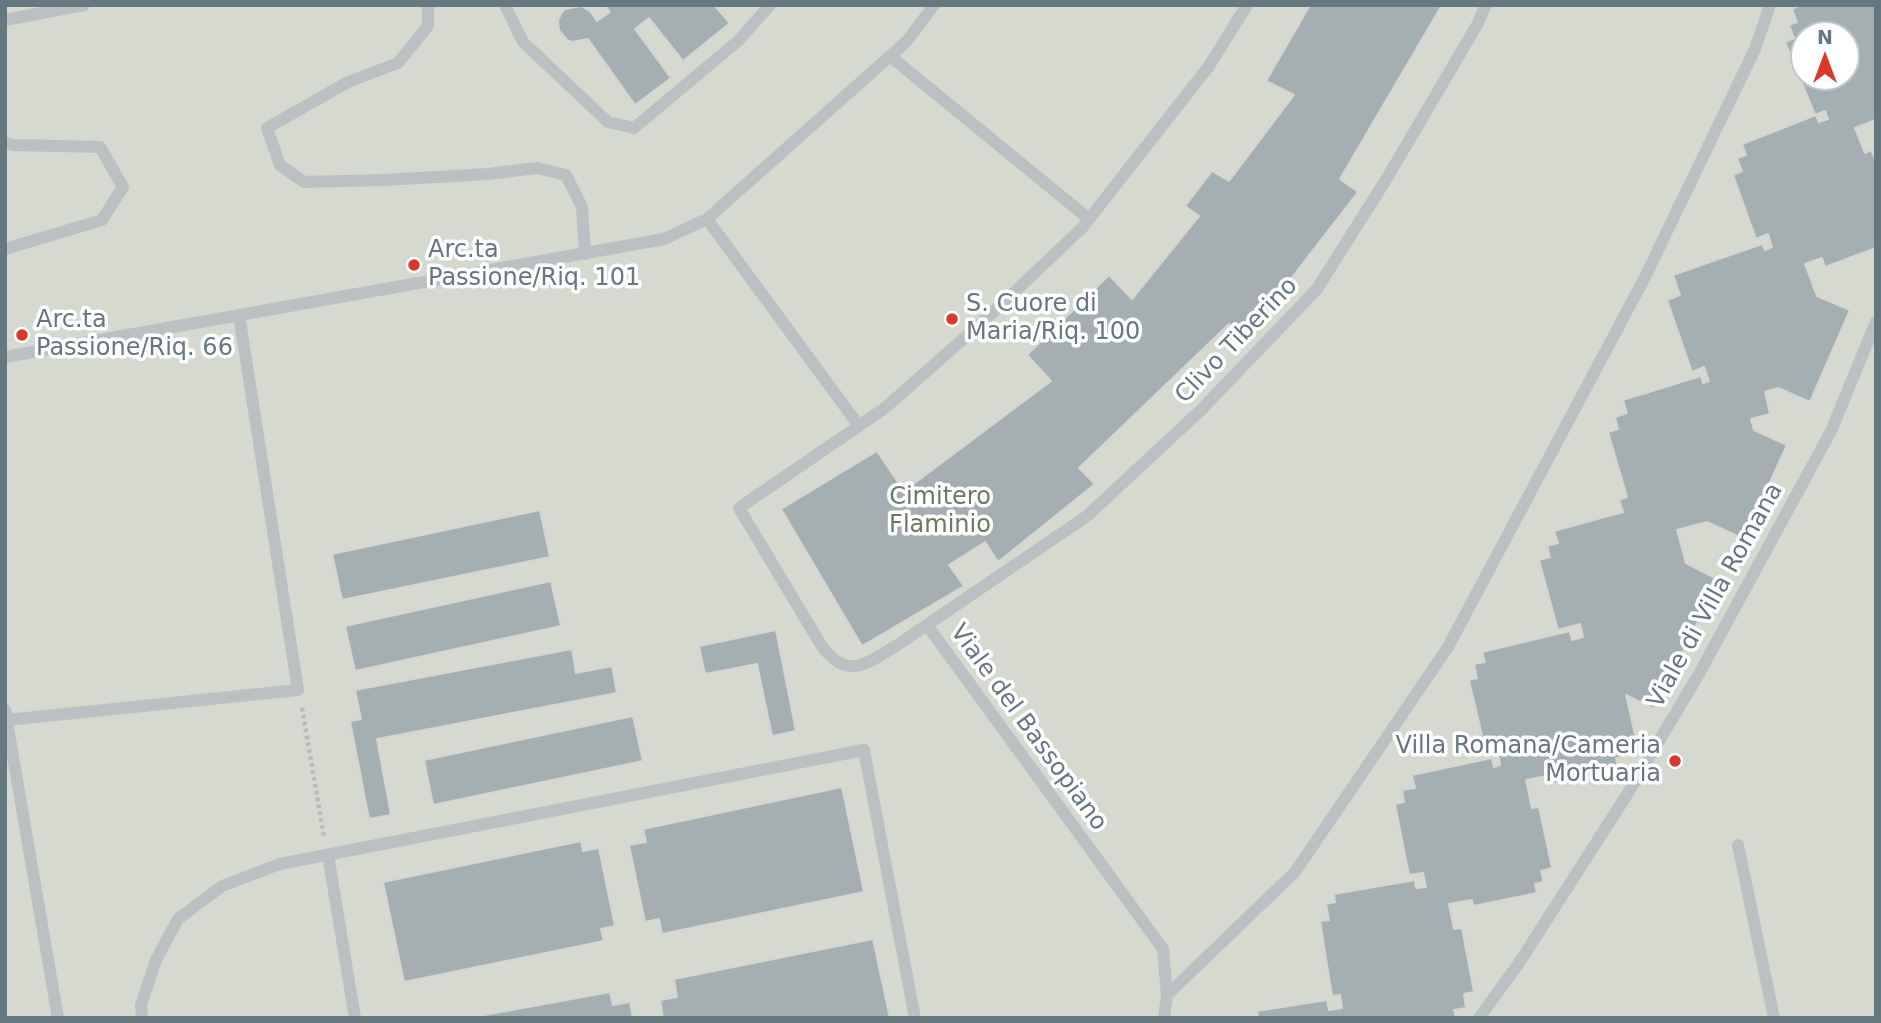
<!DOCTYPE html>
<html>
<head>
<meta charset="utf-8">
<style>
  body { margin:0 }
  #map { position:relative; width:1881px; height:1023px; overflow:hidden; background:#f4f4f1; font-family:"DejaVu Sans",sans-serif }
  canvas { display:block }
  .frame { position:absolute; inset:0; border:7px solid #657880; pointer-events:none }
  .north { position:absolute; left:1790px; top:21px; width:70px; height:70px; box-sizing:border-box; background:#fff; border:2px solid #c1c9cc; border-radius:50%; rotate:0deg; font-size:19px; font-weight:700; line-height:28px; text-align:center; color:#657880 }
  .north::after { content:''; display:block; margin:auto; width:24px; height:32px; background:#d9382c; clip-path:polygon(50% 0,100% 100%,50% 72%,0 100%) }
</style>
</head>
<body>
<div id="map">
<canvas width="1881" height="1023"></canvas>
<div class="frame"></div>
<div class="north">N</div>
</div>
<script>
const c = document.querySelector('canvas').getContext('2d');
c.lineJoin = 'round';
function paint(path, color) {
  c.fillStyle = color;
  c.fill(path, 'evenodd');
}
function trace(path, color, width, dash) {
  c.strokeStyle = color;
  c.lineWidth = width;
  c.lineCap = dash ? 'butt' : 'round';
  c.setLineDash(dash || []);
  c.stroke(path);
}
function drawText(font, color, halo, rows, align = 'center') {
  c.font = font + ' "DejaVu Sans",sans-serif';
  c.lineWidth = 7;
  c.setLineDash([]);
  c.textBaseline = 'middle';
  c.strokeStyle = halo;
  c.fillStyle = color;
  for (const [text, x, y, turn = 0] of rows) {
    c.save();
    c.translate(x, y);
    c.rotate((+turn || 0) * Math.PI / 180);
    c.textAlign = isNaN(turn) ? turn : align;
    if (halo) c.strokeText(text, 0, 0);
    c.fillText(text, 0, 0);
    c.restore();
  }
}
const green = new Path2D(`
  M5 5H1876V1018H5ZM1804 35H1846V77H1804Z`);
const building = new Path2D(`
  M604 5H714L730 23 683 61 649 18 635 29 671 78 635 105 588 39 572 42 567 40 559 30 558 20 562 12 565 9 581 6 590 11 597 21 610 12Z
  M1310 5H1442L1340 179 1358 192 1245 338 1229 324 1079 468 1095 484 998 562 985 542 949 565 964 586 862 646 781 509 877 451 904 491 1051 381 1027 355 1109 275 1132 299 1199 216 1185 206 1212 171 1229 181 1294 95 1266 81Z
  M1800 5H1876V120L1855 128 1865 153 1871 150 1876 161V248L1825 267 1822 258 1805 264 1817 296 1850 310 1810 402 1778 388 1765 392 1770 414 1751 419 1754 430 1787 445 1744 539 1707 522 1677 530 1686 563 1719 580 1654 709 1626 695 1637 743 1627 745 1630 756 1616 758 1618 769 1554 783 1552 775 1526 780 1532 808 1539 807 1552 868 1541 871 1544 882 1535 884 1537 893 1473 906 1472 900 1449 904 1454 929 1462 928 1474 992 1464 994 1466 1008 1454 1010 1456 1018H1258L1257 1011 1327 1000 1329 1010 1342 1008 1340 995 1332 996 1320 921 1329 920 1326 904 1335 902 1334 894 1415 880 1416 888 1426 887 1423 873 1409 875 1395 804 1404 802 1402 790 1415 788 1412 775 1492 758 1494 767 1500 765 1498 750 1486 753 1469 680 1477 678 1474 664 1485 662 1482 652 1570 631 1572 640 1583 637 1580 624 1558 630 1539 560 1550 557 1547 546 1558 543 1554 531 1623 512 1619 500 1627 497 1608 432 1618 429 1615 417 1627 413 1623 400 1701 376 1703 383 1709 381 1704 367 1692 372 1667 300 1680 295 1673 275 1762 244 1765 250 1772 247 1768 234 1756 239 1733 175 1742 171 1737 158 1746 155 1742 144 1816 115 1819 122 1828 119 1825 111 1815 115 1785 42 1794 38 1789 25 1797 22 1792 9ZM1804 35H1846V77H1804Z
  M540 510 550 557 342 600 332 554Z
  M551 581 561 626 355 671 345 626Z
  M776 630 796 731 772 736 757 664 705 674 699 646Z
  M572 649 576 673 612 666 617 693 377 739 391 815 369 819 350 721 361 719 355 690Z
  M633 716 643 761 433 805 424 760Z
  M842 787 864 892 662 934 659 919 645 922 629 845 646 842 643 829Z
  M581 841 583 851 599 848 615 926 601 929 604 941 404 982 383 882Z
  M873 939 890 1018H663L660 1000 677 997 674 979Z
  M610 992 613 1005 630 1002 633 1018H468Z`);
const path = new Path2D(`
  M302 708 324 837`);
const lane = new Path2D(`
  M428 5V26L398 63 348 82 267 128 280 165 304 182 384 180 488 174 537 168 566 175 582 207 585 254
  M505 5 523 42 608 122 634 128 738 41 770 5
  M1247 5 1209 66 1082 228 988 317 885 408 739 508 821 645C847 681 866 664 896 646L1087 516 1201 410 1317 289 1387 178 1477 25 1486 5
  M5 20 84 5
  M890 56 1089 219
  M5 143 14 145 100 147 123 187 102 220 5 249
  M707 219 859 426
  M5 357 664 239 707 219 907 41 934 5
  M927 625 1163 949 1167 995 1164 1018
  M5 710 58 1018
  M7 720 298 690 239 315
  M1738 845 1774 1018
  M328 855 355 1018
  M1167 995 1295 872 1448 647 1644 279 1755 49 1770 5
  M142 1018 141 1005 156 960 178 919 222 886 280 864 864 750 915 1018
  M1479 1018 1519 963 1628 793 1699 674 1831 431 1876 322`);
const markers = [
  [414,265,7,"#d9382c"],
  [952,319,7,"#d9382c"],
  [22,335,7,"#d9382c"],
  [1675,761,7,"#d9382c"]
];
const poiNames = [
  ["Arc.ta",428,251],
  ["Passione/Riq. 101",428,279],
  ["S. Cuore di",966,305],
  ["Maria/Riq. 100",966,333],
  ["Arc.ta",36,321],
  ["Passione/Riq. 66",36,349],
  ["Villa Romana/Cameria",1661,747,"right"],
  ["Mortuaria",1661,775,"right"]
];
const streetNames = [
  ["Clivo Tiberino",1237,341,-46],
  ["Viale di Villa Romana",1716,596,-61],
  ["Viale del Bassopiano",1028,728,54]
];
const parkNames = [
  ["Cimitero",940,498],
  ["Flaminio",940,526]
];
paint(green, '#d5d9d0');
paint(building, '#a5aeb1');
trace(building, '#d6d5d3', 2);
trace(path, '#b6babb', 4.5, [3.5, 3.5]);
trace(lane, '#bbc1c3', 12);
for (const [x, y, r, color] of markers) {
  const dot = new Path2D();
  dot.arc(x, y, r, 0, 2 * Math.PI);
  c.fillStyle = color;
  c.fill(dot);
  trace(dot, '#fff', 2.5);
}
drawText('24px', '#657880', '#fff', poiNames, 'left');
drawText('24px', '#657880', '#fff', streetNames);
drawText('24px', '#6b7863', '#fff', parkNames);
</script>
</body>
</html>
